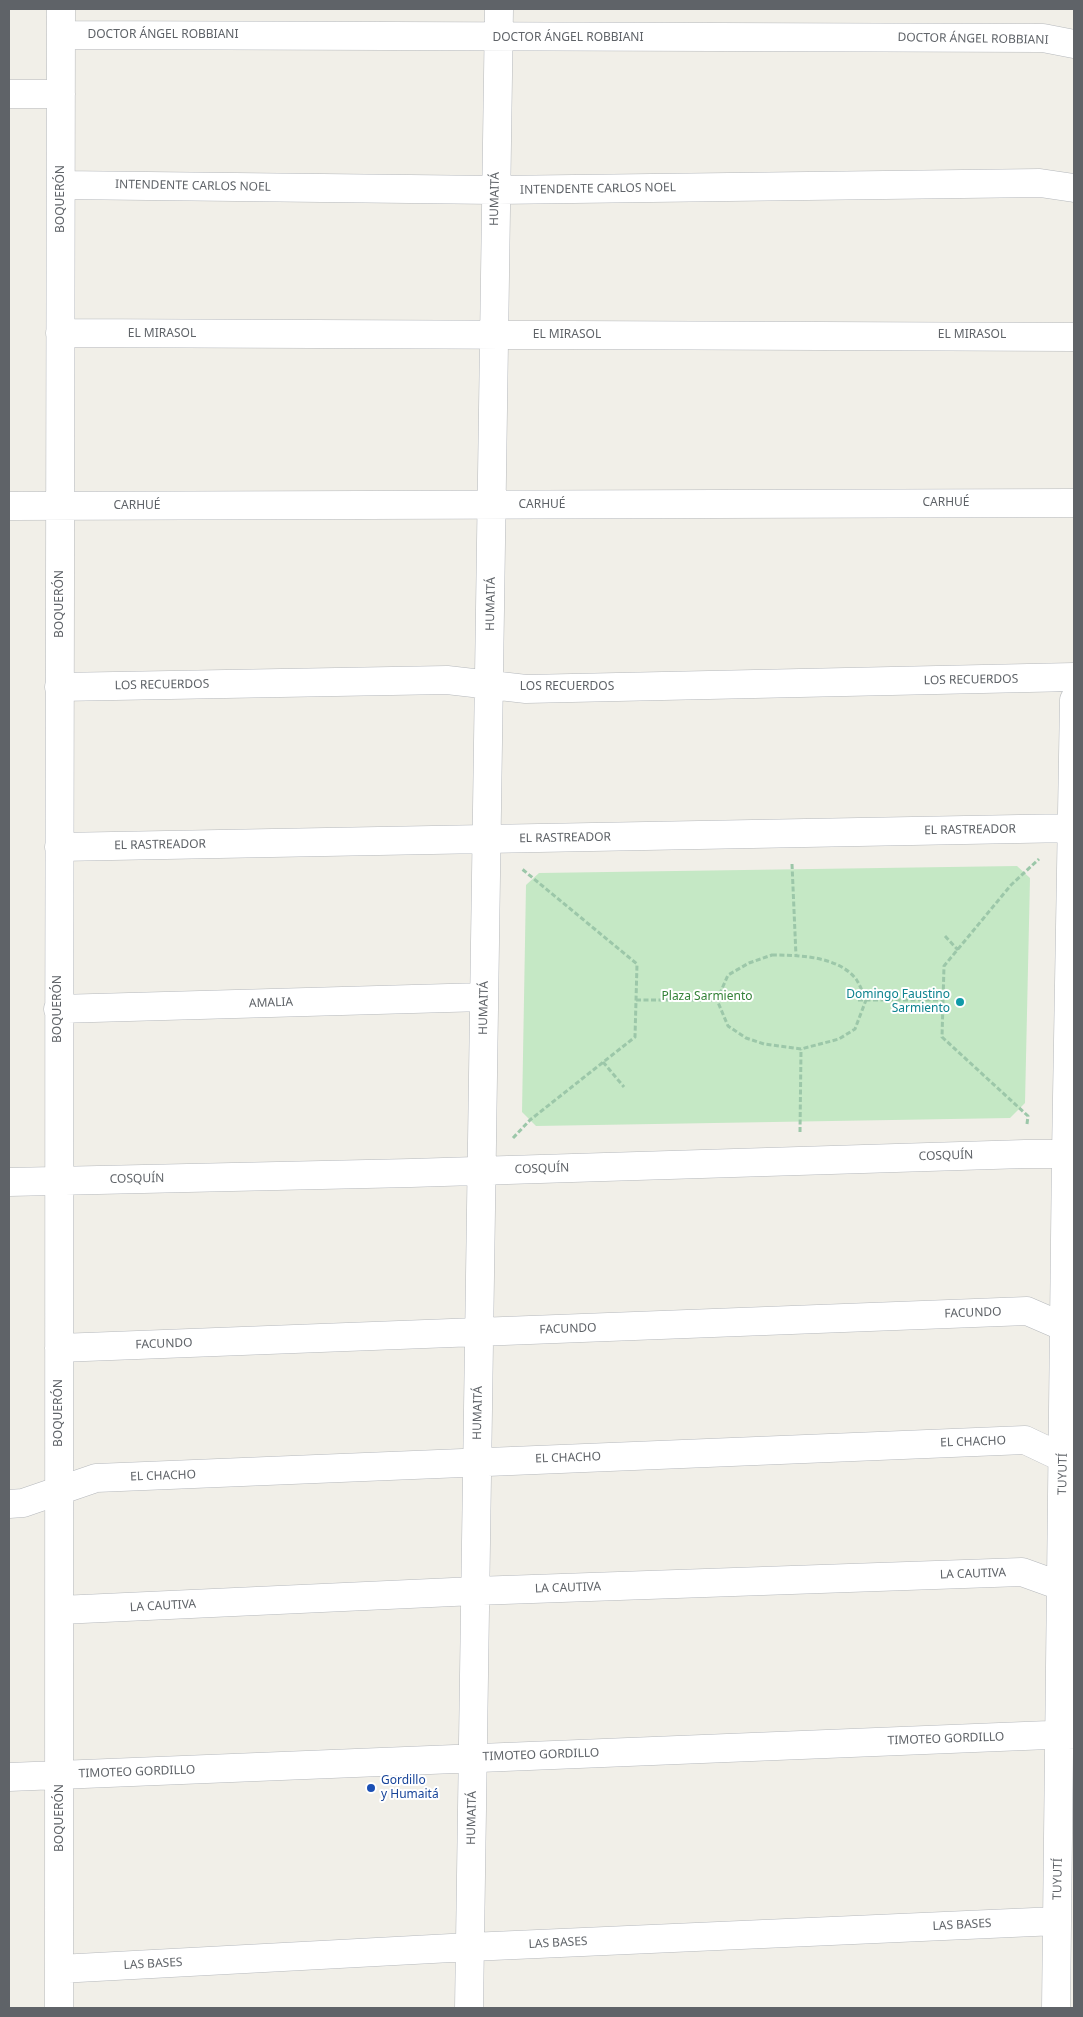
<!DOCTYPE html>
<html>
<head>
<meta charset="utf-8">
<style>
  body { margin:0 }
  #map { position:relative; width:1083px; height:2017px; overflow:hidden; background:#f1efe8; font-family:"Noto Sans",sans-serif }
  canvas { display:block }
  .frame { position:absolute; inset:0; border:10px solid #5f6368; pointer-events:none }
</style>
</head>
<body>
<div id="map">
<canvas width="1083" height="2017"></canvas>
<div class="frame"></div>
</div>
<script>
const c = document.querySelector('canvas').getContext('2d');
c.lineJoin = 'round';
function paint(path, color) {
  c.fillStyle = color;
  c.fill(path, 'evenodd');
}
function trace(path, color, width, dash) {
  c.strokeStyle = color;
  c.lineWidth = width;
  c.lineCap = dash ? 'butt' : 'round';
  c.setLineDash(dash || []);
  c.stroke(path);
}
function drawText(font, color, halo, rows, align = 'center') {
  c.font = font + ' "Noto Sans",sans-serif';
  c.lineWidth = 4;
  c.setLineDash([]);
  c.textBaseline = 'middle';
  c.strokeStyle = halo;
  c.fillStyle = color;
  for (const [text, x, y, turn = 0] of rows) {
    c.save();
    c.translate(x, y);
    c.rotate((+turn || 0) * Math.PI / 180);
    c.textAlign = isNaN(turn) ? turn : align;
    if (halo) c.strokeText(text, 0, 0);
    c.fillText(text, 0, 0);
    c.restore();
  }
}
const green = new Path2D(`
  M1017 866 1030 878 1025 1103 1010 1118 536 1126 522 1112 526 885 539 873Z`);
const path = new Path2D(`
  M792 864 796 956
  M945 936 958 950
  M772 955C798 955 838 956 856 979 860 985 863 993 866 1000L855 1029 839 1039 801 1049 764 1044 746 1038 728 1026 717 1000 728 975 749 963Z
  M636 1000H724
  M858 1000H943
  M603 1062 624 1087
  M1027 1124 1028 1116 942 1037 944 966 1011 885 1039 859
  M800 1132 801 1049
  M513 1138 530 1120 635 1037 637 964 522 869`);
const minor = new Path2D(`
  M61 35 1043 38 1074 44
  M9 94H61
  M61 185 496 190 1040 183 1074 188
  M60 333 1074 337
  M9 506 1074 503
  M59 687 447 680 526 689 1074 677
  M59 847 1072 828
  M58 1009 484 997
  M9 1182 411 1173 1025 1154H1074
  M59 1348 1027 1311 1064 1327H1074
  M9 1504 23 1503 96 1478 1025 1440 1063 1458 1074 1457
  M60 1610 475 1591 1022 1572 1061 1586H1074
  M9 1777 1074 1734
  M59 1969 470 1947 1057 1921
  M59 2008C58 1342 60 675 61 9
  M469 2008 499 9
  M1056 2008 1066 1154 1074 700`);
const markers = [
  [960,1002,5,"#0f9aa8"],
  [371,1788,5,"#1a4fb4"]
];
const streetNames = [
  ["DOCTOR ÁNGEL ROBBIANI",163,35],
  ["DOCTOR ÁNGEL ROBBIANI",568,38],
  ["DOCTOR ÁNGEL ROBBIANI",973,39,1],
  ["INTENDENTE CARLOS NOEL",193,186,1],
  ["INTENDENTE CARLOS NOEL",598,189,-1],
  ["BOQUERÓN",61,199,-90],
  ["HUMAITÁ",495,199,-89],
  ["EL MIRASOL",162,334],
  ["EL MIRASOL",567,335],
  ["EL MIRASOL",972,335],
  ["CARHUÉ",946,503],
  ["CARHUÉ",542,505],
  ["CARHUÉ",137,506],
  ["BOQUERÓN",60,604,-90],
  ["HUMAITÁ",491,604,-89],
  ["LOS RECUERDOS",971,680,-1],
  ["LOS RECUERDOS",162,685,-1],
  ["LOS RECUERDOS",567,687],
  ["EL RASTREADOR",970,830,-1],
  ["EL RASTREADOR",565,838,-1],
  ["EL RASTREADOR",160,845,-1],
  ["AMALIA",271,1003,-2],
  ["HUMAITÁ",484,1008,-89],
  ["BOQUERÓN",58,1009,-90],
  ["COSQUÍN",946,1156,-2],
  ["COSQUÍN",542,1169,-2],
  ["COSQUÍN",137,1179,-1],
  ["FACUNDO",973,1313,-2],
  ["FACUNDO",568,1329,-2],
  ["FACUNDO",164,1344,-2],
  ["BOQUERÓN",59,1413,-90],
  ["HUMAITÁ",478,1413,-89],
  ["EL CHACHO",973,1442,-2],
  ["EL CHACHO",568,1458,-2],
  ["TUYUTÍ",1063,1474,-89],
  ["EL CHACHO",163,1476,-2],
  ["LA CAUTIVA",973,1574,-2],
  ["LA CAUTIVA",568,1588,-2],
  ["LA CAUTIVA",163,1606,-3],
  ["TIMOTEO GORDILLO",946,1739,-2],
  ["TIMOTEO GORDILLO",541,1755,-2],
  ["TIMOTEO GORDILLO",137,1772,-2],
  ["BOQUERÓN",60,1818,-90],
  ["HUMAITÁ",472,1818,-89],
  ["TUYUTÍ",1058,1879,-89],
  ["LAS BASES",962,1925,-3],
  ["LAS BASES",558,1943,-3],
  ["LAS BASES",153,1964,-3]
];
const cultureNames = [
  ["Domingo Faustino",950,995],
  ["Sarmiento",950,1009]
];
const parkNames = [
  ["Plaza Sarmiento",707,997]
];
const transitNames = [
  ["Gordillo",381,1781],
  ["y Humaitá",381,1795]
];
paint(green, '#c5e8c5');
trace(minor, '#b5b8bc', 29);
trace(path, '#9cc7a9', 3, [5, 2.5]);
trace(minor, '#fff', 28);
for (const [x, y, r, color] of markers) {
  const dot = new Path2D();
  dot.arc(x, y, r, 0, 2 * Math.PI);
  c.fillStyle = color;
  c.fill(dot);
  trace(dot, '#fff', 2);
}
drawText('12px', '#5f6368', '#fff', streetNames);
drawText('12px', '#0d838f', '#fff', cultureNames, 'right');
drawText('12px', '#348238', '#fff', parkNames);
drawText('12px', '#164399', '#fff', transitNames, 'left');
</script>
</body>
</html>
